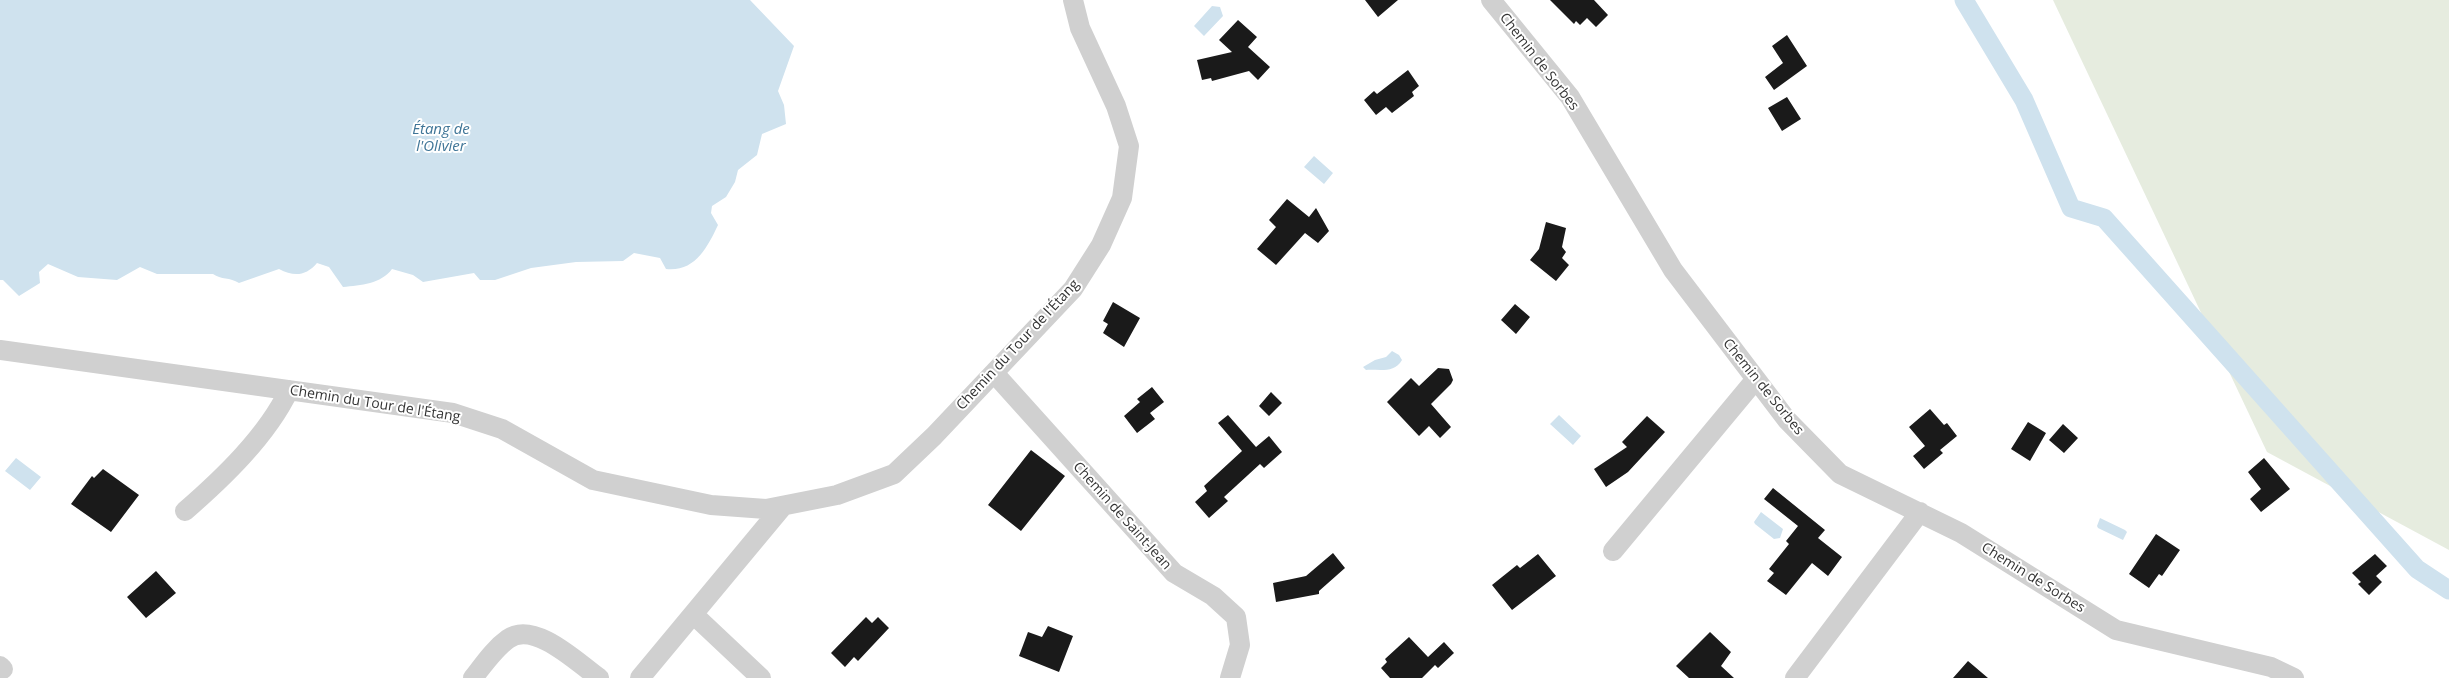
<!DOCTYPE html>
<html>
<head>
<meta charset="utf-8">
<style>
  body { margin:0 }
  canvas { display:block; background:#fff }
</style>
</head>
<body>
<canvas width="2449" height="678"></canvas>
<script>
const c = document.querySelector('canvas').getContext('2d');
c.lineJoin = 'round';
function paint(path, color) {
  c.fillStyle = color;
  c.fill(path, 'evenodd');
}
function trace(path, color, width, dash) {
  c.strokeStyle = color;
  c.lineWidth = width;
  c.lineCap = dash ? 'butt' : 'round';
  c.setLineDash(dash || []);
  c.stroke(path);
}
function drawText(font, color, halo, rows, align = 'center') {
  c.font = font + ' "Open Sans",sans-serif';
  c.lineWidth = 4;
  c.setLineDash([]);
  c.textBaseline = 'middle';
  c.strokeStyle = halo;
  c.fillStyle = color;
  for (const [text, x, y, turn = 0] of rows) {
    c.save();
    c.translate(x, y);
    c.rotate((+turn || 0) * Math.PI / 180);
    c.textAlign = isNaN(turn) ? turn : align;
    if (halo) c.strokeText(text, 0, 0);
    c.fillText(text, 0, 0);
    c.restore();
  }
}
const green = new Path2D(`
  M2053 0H2449V550L2267 452Z`);
const water = new Path2D(`
  M0 0H750L794 46 778 91 784 105 786 124 762 134 757 155 738 170 735 182 726 197 712 206 711 213 718 225C707 248 695 272 666 269L660 258 634 253 623 261 576 262 531 268 495 280H480L474 273 423 282 413 275 392 269C381 284 361 285 343 287L329 267 317 263C306 276 294 277 279 269L239 283C230 277 221 280 213 274H157L140 267 117 280 78 277 48 264 39 272 40 283 19 296 3 280H0Z
  M1212 6 1220 7 1223 16 1204 36 1194 26Z
  M1314 156 1333 173 1324 184 1304 167Z
  M1392 351 1399 355 1402 360C1394 374 1379 369 1366 370L1363 367 1375 360 1386 357Z
  M1559 415 1581 436 1573 445 1550 424Z
  M16 458 41 477 30 490 5 471Z
  M1761 512 1783 529 1780 538 1774 539 1755 524 1754 522Z
  M2100 518 2125 530 2127 532 2123 540 2098 528 2097 526Z`);
const canal = new Path2D(`
  M1964 0 2024 100 2071 208 2104 218 2417 569 2449 590`);
const building = new Path2D(`
  M1365 0H1398L1378 17Z
  M1550 0H1594L1608 15 1596 27 1587 18 1580 25 1576 21 1574 24Z
  M1238 20 1257 37 1248 47 1270 67 1258 80 1249 71 1212 81 1211 78 1202 80 1197 60 1232 52 1219 40Z
  M1787 35 1807 66 1774 90 1765 77 1783 63 1772 46Z
  M1408 70 1419 86 1412 92 1414 96 1392 113 1386 107 1376 115 1364 100 1374 91 1377 94Z
  M1787 97 1801 119 1782 131 1768 108Z
  M1287 199 1309 217 1316 208 1329 231 1318 243 1305 233 1276 265 1257 249 1276 227 1269 220Z
  M1546 222 1566 228 1562 247 1566 252 1562 258 1569 265 1556 281 1530 260 1539 249Z
  M1113 302 1140 318 1124 347 1103 333 1108 324 1103 321Z
  M1515 304 1530 317 1516 334 1501 320Z
  M1438 368 1449 369 1453 380 1451 384 1431 404 1451 427 1440 438 1429 426 1419 436 1387 402 1411 378 1419 386Z
  M1152 387 1164 402 1150 413 1155 419 1137 433 1124 416 1140 402 1137 399Z
  M1271 392 1282 403 1269 416 1259 406Z
  M1930 409 1944 425 1947 423 1957 436 1940 450 1943 453 1924 469 1913 456 1925 446 1909 427Z
  M1228 415 1256 447 1269 436 1282 452 1264 468 1260 464 1224 497 1228 501 1209 518 1195 502 1207 491 1204 486 1242 451 1218 423Z
  M1647 416 1665 432 1628 472 1606 487 1594 469 1627 447 1622 442Z
  M2028 422 2046 433 2030 461 2011 449Z
  M2063 424 2078 438 2064 453 2049 440Z
  M1031 450 1065 476 1021 531 988 505Z
  M2264 458 2290 489 2261 512 2250 499 2261 489 2248 472Z
  M103 469 139 495 111 532 71 504 92 476 94 478Z
  M1773 488 1825 530 1818 538 1842 557 1828 576 1812 563 1786 595 1767 581 1774 573 1769 569 1789 544 1786 541 1798 526 1764 499Z
  M2156 534 2180 550 2162 576 2159 574 2149 588 2129 574Z
  M1333 553 1345 568 1319 591V594L1276 602 1273 583 1306 576Z
  M1538 554 1556 576 1512 610 1492 585 1517 565 1520 568Z
  M2375 554 2387 566 2376 576 2382 582 2369 595 2358 584 2361 582 2352 573Z
  M156 571 176 593 146 618 127 597Z
  M866 617 872 623 878 617 889 628 858 661 854 657 845 667 831 653Z
  M1048 626 1073 636 1059 672 1019 656 1028 632 1042 637Z
  M1710 632 1731 652 1721 666 1734 678H1689L1676 666Z
  M1409 637 1428 657 1444 642 1454 653 1438 668 1435 665 1422 678H1390L1381 668 1387 662 1385 659Z
  M1968 661 1988 678H1953Z`);
const minor = new Path2D(`
  M1491 0 1570 97 1673 270 1787 420 1840 474 1961 533 2116 630 2271 667 2294 678
  M0 350 453 413 502 429 593 480 711 505 766 509 837 495 894 474 934 436 1073 289 1101 245 1122 198 1129 146 1116 106 1080 28 1073 0
  M994 373 1174 573 1213 596 1236 617 1240 645 1230 678
  M185 511C223 478 267 436 289 390
  M1613 551 1756 379
  M693 614 761 678
  M0 666 3 669
  M473 678C484 664 494 649 508 639 534 620 578 663 599 678
  M640 678 783 506
  M1795 678 1920 512`);
const streetNames = [
  ["Chemin de Sorbes",1539,62,52],
  ["Chemin du Tour de l'Étang",1018,345,-47],
  ["Chemin de Sorbes",1763,387,51],
  ["Chemin du Tour de l'Étang",375,404,9],
  ["Chemin de Saint-Jean",1122,516,48],
  ["Chemin de Sorbes",2033,578,32]
];
const waterNames = [
  ["Étang de",441,130],
  ["l'Olivier",441,147]
];
paint(green, '#e6ecdf');
paint(water, '#cfe2ee');
trace(canal, '#cfe2ee', 19);
paint(building, '#1a1a1a');
trace(minor, '#d0d0d0', 20);
drawText('14px', '#333', '#fff', streetNames);
drawText('italic 15px', '#3f7597', '#fff', waterNames);
</script>
</body>
</html>
